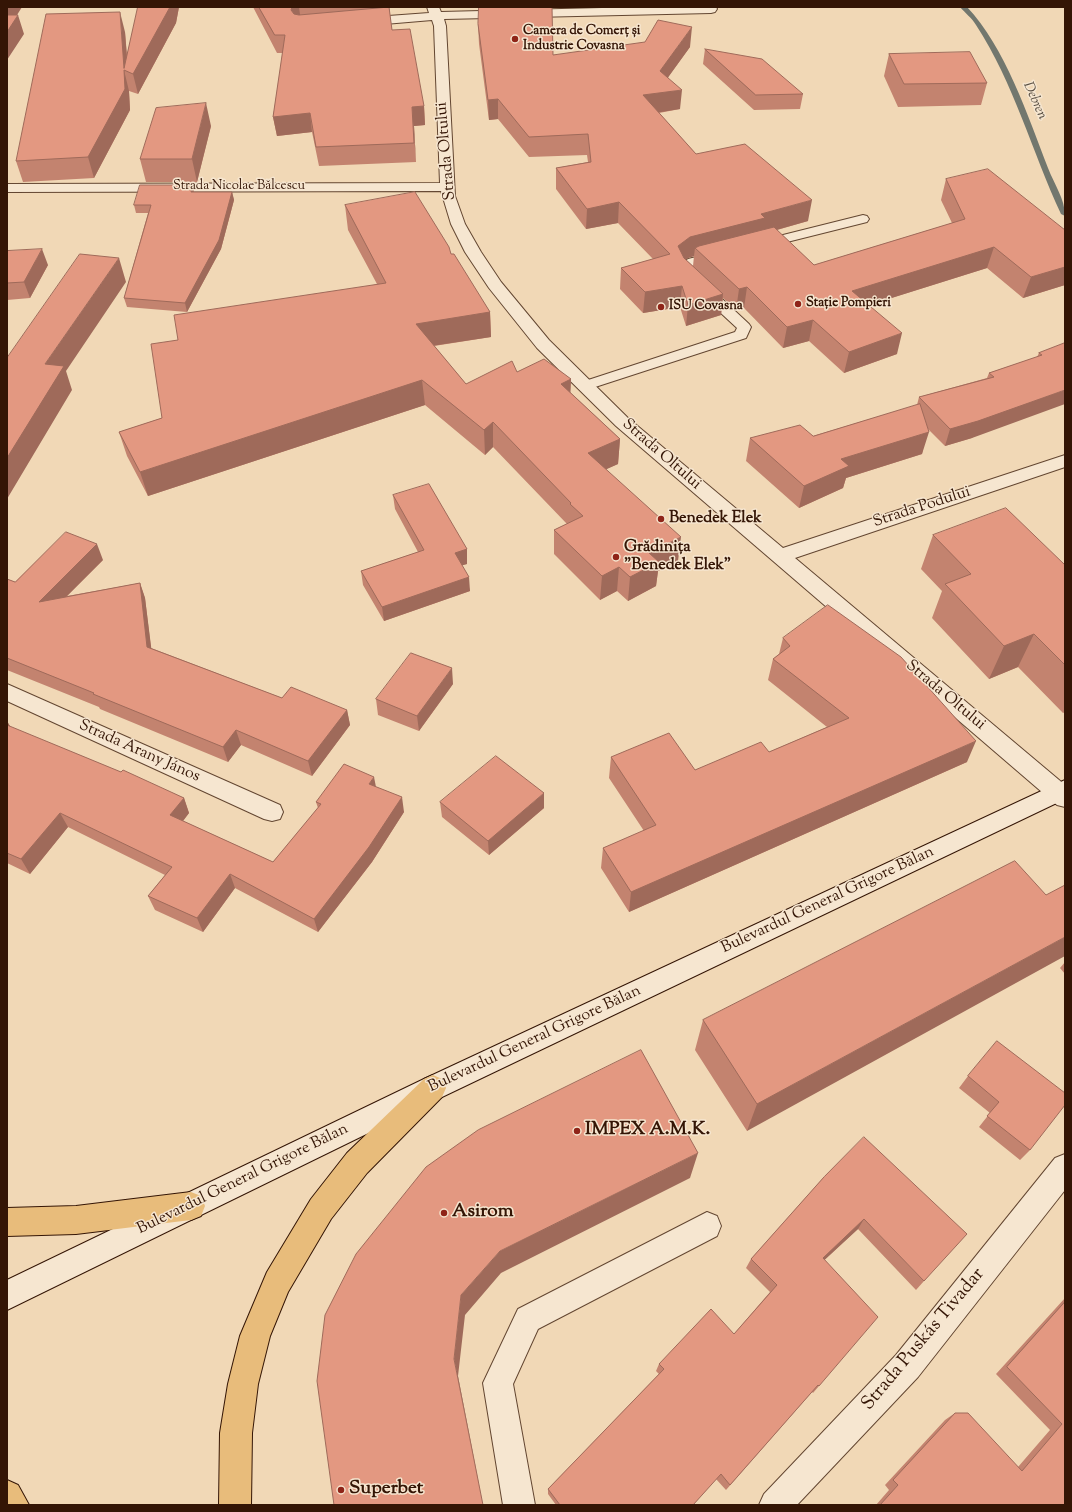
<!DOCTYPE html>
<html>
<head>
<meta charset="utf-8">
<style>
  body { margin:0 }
  #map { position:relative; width:1072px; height:1512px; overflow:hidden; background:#f1d8b6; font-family:"Sorts Mill Goudy",serif }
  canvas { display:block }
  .frame { position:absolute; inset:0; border:8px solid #341505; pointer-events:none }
</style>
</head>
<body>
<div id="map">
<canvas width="1072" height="1512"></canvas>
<div class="frame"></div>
</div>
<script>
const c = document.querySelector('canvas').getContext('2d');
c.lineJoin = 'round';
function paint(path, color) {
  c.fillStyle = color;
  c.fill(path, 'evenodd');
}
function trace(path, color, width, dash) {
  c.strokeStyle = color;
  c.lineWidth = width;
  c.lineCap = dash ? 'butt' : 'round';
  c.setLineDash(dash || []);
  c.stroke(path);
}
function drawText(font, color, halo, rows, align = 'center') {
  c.font = font + ' "Sorts Mill Goudy",serif';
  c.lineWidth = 3;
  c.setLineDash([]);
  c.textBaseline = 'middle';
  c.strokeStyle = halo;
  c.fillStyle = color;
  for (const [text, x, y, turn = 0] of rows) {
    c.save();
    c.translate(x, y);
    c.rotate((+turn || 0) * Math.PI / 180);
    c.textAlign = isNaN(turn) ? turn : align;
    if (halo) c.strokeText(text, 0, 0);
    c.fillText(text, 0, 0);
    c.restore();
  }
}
const stream = new Path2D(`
  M960 7H967C1005 47 1028 116 1048 168 1054 184 1065 199 1065 216L1061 214C1032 152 1014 83 976 25 972 18 965 13 960 7Z`);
const service = new Path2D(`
  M863 215 867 216 869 219 867 222 763 248 759 247 757 244 759 241Z
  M717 252 721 253 723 256 721 259 696 265 690 269 749 324 751 327 746 338 589 389 584 390 579 389 577 386 579 383 735 332 737 328 683 278 677 268 688 259Z`);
const minor = new Path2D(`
  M427 7H439L441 12 642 7H716L717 9 715 12 711 13 444 19 446 26 455 196 465 224 481 252 501 282 549 340 628 418 783 548 1065 455V467L795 558 1065 785V807L1057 805 616 426 537 348 489 288 465 252 451 224 441 191 7 192V184L440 183 434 26 432 20 361 26 357 25 355 22 357 19 361 18 429 13Z
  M7 684 280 805 283 812 280 819 272 821 264 819 7 701Z
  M1065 1154V1190L918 1377 797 1505H759L764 1494 896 1355 1055 1158Z
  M707 1212 717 1216 721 1226 717 1236 538 1329 513 1384 535 1505H503L483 1383 518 1309Z`);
const secondary = new Path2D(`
  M1065 780V799L442 1097 7 1310V1280L424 1079Z`);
const primary = new Path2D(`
  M433 1075 442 1079 446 1088 442 1097 367 1173 331 1219 288 1292 270 1336 258 1384 252 1433 251 1505H219L220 1433 228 1384 240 1336 267 1272 311 1199 347 1153 424 1079Z
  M191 1192 201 1196 205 1206 201 1216 191 1220 76 1234 7 1236V1208L76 1206Z
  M7 1480 18 1485 29 1505H7Z`);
const wall = new Path2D(`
  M138 7H179L176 23 138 94 129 91 130 110 94 178 23 182 16 161 125 32 127 55Z
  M253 7H389L392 30 424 106 425 125 414 126 416 162 319 166 312 132 277 136 273 117 283 53H277Z
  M478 24 553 55 690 47 668 77 680 109 659 113 696 154 808 221 777 230 814 265 952 223 941 200 946 179 1065 230V285L1023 298 987 268 869 305 897 354 844 373 809 341 783 348 744 308 736 310 723 298 721 315 686 326 680 307 643 313 620 289 621 268 653 259 618 223 586 229 556 189V168L588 162 587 155 529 157 498 119 489 120 479 44ZM694 256 693 266 685 259Z
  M705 49 803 94 800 109 754 110 703 64Z
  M889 54 987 83 981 105 898 107 884 76Z
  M211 126 197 182H146L140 159Z
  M192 185 194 192H232L234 200 221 249 187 312 127 307 124 298 148 213H136L134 205Z
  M345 205 451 254 490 312 491 337 434 346 466 384 517 372 571 379 570 392 620 439 618 464 606 469 678 561 658 571 656 586 628 601 617 591 600 600 554 554V530L567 524 493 447 485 455 425 405 148 496 127 456 119 432 162 418 178 340 377 284 348 230Z
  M7 251 48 265 30 298 7 300Z
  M1065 343 972 438 945 446 927 428 922 454 846 478 843 488 799 508 746 461 750 438 813 436 917 405 919 397 987 378 989 373 1037 357 1039 353Z
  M393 495 467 549V564L462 565 470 591 384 621 363 585 361 571 418 552 395 509Z
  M933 535 1065 565V712L1063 713 1018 667 989 679 932 618 942 591 921 569Z
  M103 560 67 596 140 583 145 598 151 648 282 698 347 710 350 725 312 776 241 745 228 762 100 709 99 707 7 670V579L15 582Z
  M783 638 967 762 629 912 601 868 603 848 644 831 609 778 611 757 695 770 769 752 827 727 768 680 773 659 779 654Z
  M453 684 419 731 378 715 376 699Z
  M7 721 10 727 184 798 189 813 183 821 273 862 318 808 316 802 376 787 404 812 372 862 318 932 235 888 203 932 155 910 148 896 165 875 68 827 30 874 7 863Z
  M440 802 544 808 489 855 442 817Z
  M1015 861 747 1131 695 1050 703 1020Z
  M1065 962V974L1060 968Z
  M997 1041 1030 1150 1020 1160 979 1127 990 1113 959 1088 968 1076Z
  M824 1177 924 1281 916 1290 858 1229 824 1260 819 1386 813 1393 812 1392 726 1490 716 1479 693 1505H556L548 1494V1489L659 1374 656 1371 659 1364 734 1334 770 1292 746 1268 751 1259Z
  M1065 1298V1505H876L889 1490 885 1485 945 1420 955 1413 1018 1467 1050 1430 996 1374Z`);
const shadedWall = new Path2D(`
  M7 7H22L7 31 18 15 24 34 7 60Z
  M170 7H179L176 23 138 94 133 74Z
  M292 7H299L301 22 291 10Z
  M120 12 125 32 128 72 124 68Z
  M692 27 690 47 659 90 660 71Z
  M124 70 129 91 130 110 94 178 88 157Z
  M682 90 680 109 642 115 643 95Z
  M498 99V119L489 120 488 100Z
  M206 103 211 126 197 182 192 159Z
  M424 106 425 125 414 126 416 162 412 107Z
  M310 113 312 132 277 136 273 117Z
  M192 185 194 193 191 192Z
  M232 192 234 200 221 249 187 312 185 303Z
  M812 200 808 221 762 234 695 248 694 256 688 258 676 267 678 246 690 237 761 214Z
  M619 202 618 223 586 229 587 209Z
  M994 247 987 268 847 312 852 291Z
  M42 249 48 265 30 298 24 282Z
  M119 258 126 282 66 371 72 390 7 499V458L45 364Z
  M1065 267V285L1023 298 1031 277Z
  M682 286 680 307 643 313 645 292Z
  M747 287 744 308 736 310 739 289Z
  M723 294 721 315 686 326 688 305Z
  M490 312 491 337 418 348 416 324Z
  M813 320 809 341 783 348 787 327Z
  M902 333 897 354 844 373 849 352Z
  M571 379 570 404 561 384Z
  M422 380 425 405 148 496 140 472Z
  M1065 390V404L972 438 945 446 950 429Z
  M493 422V447L485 455 484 430Z
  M929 432 922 454 846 478 843 488 799 508 804 486 841 459Z
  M620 439 618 464 587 478 588 453Z
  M681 537 678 561 658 571 656 586 628 601 630 577 649 553Z
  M97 544 103 560 46 617 39 602Z
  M467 549V564L456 567 455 553Z
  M619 567 617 591 600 600 602 576Z
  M469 577 470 591 384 621 382 607Z
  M140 583 145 598 153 662 147 647Z
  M1034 634 1018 667 989 679 1004 646Z
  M452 668 453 684 419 731 417 716Z
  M347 710 350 725 312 776 308 761Z
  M7 721 16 736 7 729Z
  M236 730 241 745 228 762 223 747Z
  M976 741 967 762 629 912 631 892Z
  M374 777 377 792 369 784Z
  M544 793V808L489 855 488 841Z
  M402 797 404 812 372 862 318 932 314 919Z
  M184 798 189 813 176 830 170 815Z
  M60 813 68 827 30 874 21 859Z
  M230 874 235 888 203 932 197 918Z
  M1065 937V956L747 1131 757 1104Z
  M698 1153 690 1178 501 1273 465 1315 458 1376 483 1505 454 1359 461 1295 500 1251Z
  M864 1219 858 1229 817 1267 823 1258Z`);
const building = new Path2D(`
  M138 7H170L133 74 124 70 125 89 88 157 16 161 46 14 120 12 124 68Z
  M259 7H292L291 10 294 14 299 15 389 7 392 30 410 29 424 106 412 107 414 143 316 147 310 113 273 117 285 35H275Z
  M479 7H552L553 55 645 42 658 20 692 27 660 71 682 90 643 95 696 154 745 144 812 200 761 214 765 218 690 237 678 246 684 258 723 294 688 305 682 286 645 292 621 268 670 254 619 202 587 209 556 168 591 162 588 134 529 137 498 99 488 100 478 24Z
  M7 15H18L7 32Z
  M705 49 762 59 803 94 756 95Z
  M970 52 987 83 904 84 889 54Z
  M206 103 192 159H140L156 108Z
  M988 169 1065 230V267L1031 277 994 247 852 291 902 333 849 352 813 320 787 327 747 287 739 289 695 248 699 246 774 227 814 265 965 219 946 179Z
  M140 185H192L191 192H232L219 240 185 303 124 298 151 205H134Z
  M415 192 449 247 451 254H454L490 312 416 324 466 384 512 361 517 372 544 359 571 379 561 384 620 439 588 453 681 537 649 553 659 562 630 577 619 567 602 576 554 530 583 516 570 504 571 503 493 422 484 430 422 380 140 472 119 432 162 418 151 344 178 340 174 315 386 283 345 205Z
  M42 249 24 282 7 283V251Z
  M80 254 119 258 45 364 64 366 7 458V358Z
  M1065 343V390L978 421 950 429 919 397 994 377 989 373 1042 355 1039 353Z
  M920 404 929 432 841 459 849 466 804 486 750 438 800 425 813 436Z
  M429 484 467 549 455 553 469 577 382 607 361 571 424 550 393 495Z
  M1006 508 1065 565V665L1034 634 1004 646 945 584 971 574 933 535Z
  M66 532 97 544 39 602 140 583 147 647 282 698 291 687 347 710 308 761 236 730 223 747 93 694 94 693 7 658V579L15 582Z
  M828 605 901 657 976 741 631 892 603 848 656 825 611 757 669 733 695 770 761 742 769 752 849 718 773 659 790 646 783 638Z
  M411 653 452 668 417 716 376 699Z
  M7 725 121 772 123 770 184 798 170 815 273 862 321 804 316 802 344 764 374 777 369 784 402 797 369 847 314 919 230 874 197 918 148 896 172 867 60 813 21 859 7 853Z
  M496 756 544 793 488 841 440 802Z
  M1015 861 1046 895 1065 885V937L757 1104 703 1020Z
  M997 1041 1065 1093V1105L1030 1150 987 1116 999 1102 968 1076Z
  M641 1050 698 1153 500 1251 461 1295 454 1359 483 1505H334L317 1381 325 1315 356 1254 426 1167 478 1130Z
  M864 1137 967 1234 924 1281 864 1219 823 1258 878 1317 819 1386 818 1385 730 1485 721 1474 693 1505H560L548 1489 664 1369 659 1364 711 1309 734 1334 777 1285 751 1259 824 1177Z
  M1065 1302V1505H880L898 1485 893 1480 955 1413H968L1022 1471 1062 1424 1007 1367Z`);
const markers = [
  [515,39,4,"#8f2418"],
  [798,304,4,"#8f2418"],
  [661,307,4,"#8f2418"],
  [661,519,4,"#8f2418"],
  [616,557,4,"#8f2418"],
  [577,1131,4,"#8f2418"],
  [444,1213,4,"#8f2418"],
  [341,1490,4,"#8f2418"]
];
const farPoinames = [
  ["Camera de Comerț și",523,32],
  ["Industrie Covasna",523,47],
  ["Stație Pompieri",806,304],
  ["ISU Covasna",669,307]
];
const farStreetnames = [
  ["Strada Nicolae Bălcescu",239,187]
];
const farWaternames = [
  ["Debren",1034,101,66]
];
const streetNames = [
  ["Strada Oltului",447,151,-95],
  ["Strada Oltului",661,455,41],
  ["Strada Podului",922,508,-18],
  ["Strada Oltului",945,696,40],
  ["Strada Arany János",139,752,24],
  ["Bulevardul General Grigore Bălan",828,901,-25],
  ["Bulevardul General Grigore Bălan",535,1040,-25],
  ["Bulevardul General Grigore Bălan",243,1180,-26]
];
const poiNames = [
  ["Benedek Elek",669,519],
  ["Grădinița",624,548],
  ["\"Benedek Elek\"",624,566]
];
const nearPoinames = [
  ["IMPEX A.M.K.",585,1131],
  ["Asirom",452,1213],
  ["Superbet",349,1490]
];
const nearStreetnames = [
  ["Strada Puskás Tivadar",924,1340,-50]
];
paint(stream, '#72776e');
trace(service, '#634631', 2);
trace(minor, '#634631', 2);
trace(secondary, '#341505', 2);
trace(primary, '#341505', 2);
paint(service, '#f6e6d0');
paint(minor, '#f6e6d0');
paint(secondary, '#f6e6d0');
paint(primary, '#e8bc7b');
paint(wall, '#c3836f');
paint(shadedWall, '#9f6a5a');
paint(building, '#e39881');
trace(building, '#9f6a5a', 1);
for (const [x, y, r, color] of markers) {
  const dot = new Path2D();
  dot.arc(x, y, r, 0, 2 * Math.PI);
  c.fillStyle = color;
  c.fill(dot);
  trace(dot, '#f6e6d0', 1.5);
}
drawText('bold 13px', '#341505', '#f6e6d0', farPoinames, 'left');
drawText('13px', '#341505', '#f6e6d0', farStreetnames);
drawText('italic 14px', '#584e42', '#f6e6d0', farWaternames);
drawText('16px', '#341505', '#f6e6d0', streetNames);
drawText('bold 16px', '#341505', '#f6e6d0', poiNames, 'left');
drawText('bold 19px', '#341505', '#f6e6d0', nearPoinames, 'left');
drawText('19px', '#341505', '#f6e6d0', nearStreetnames);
</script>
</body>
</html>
